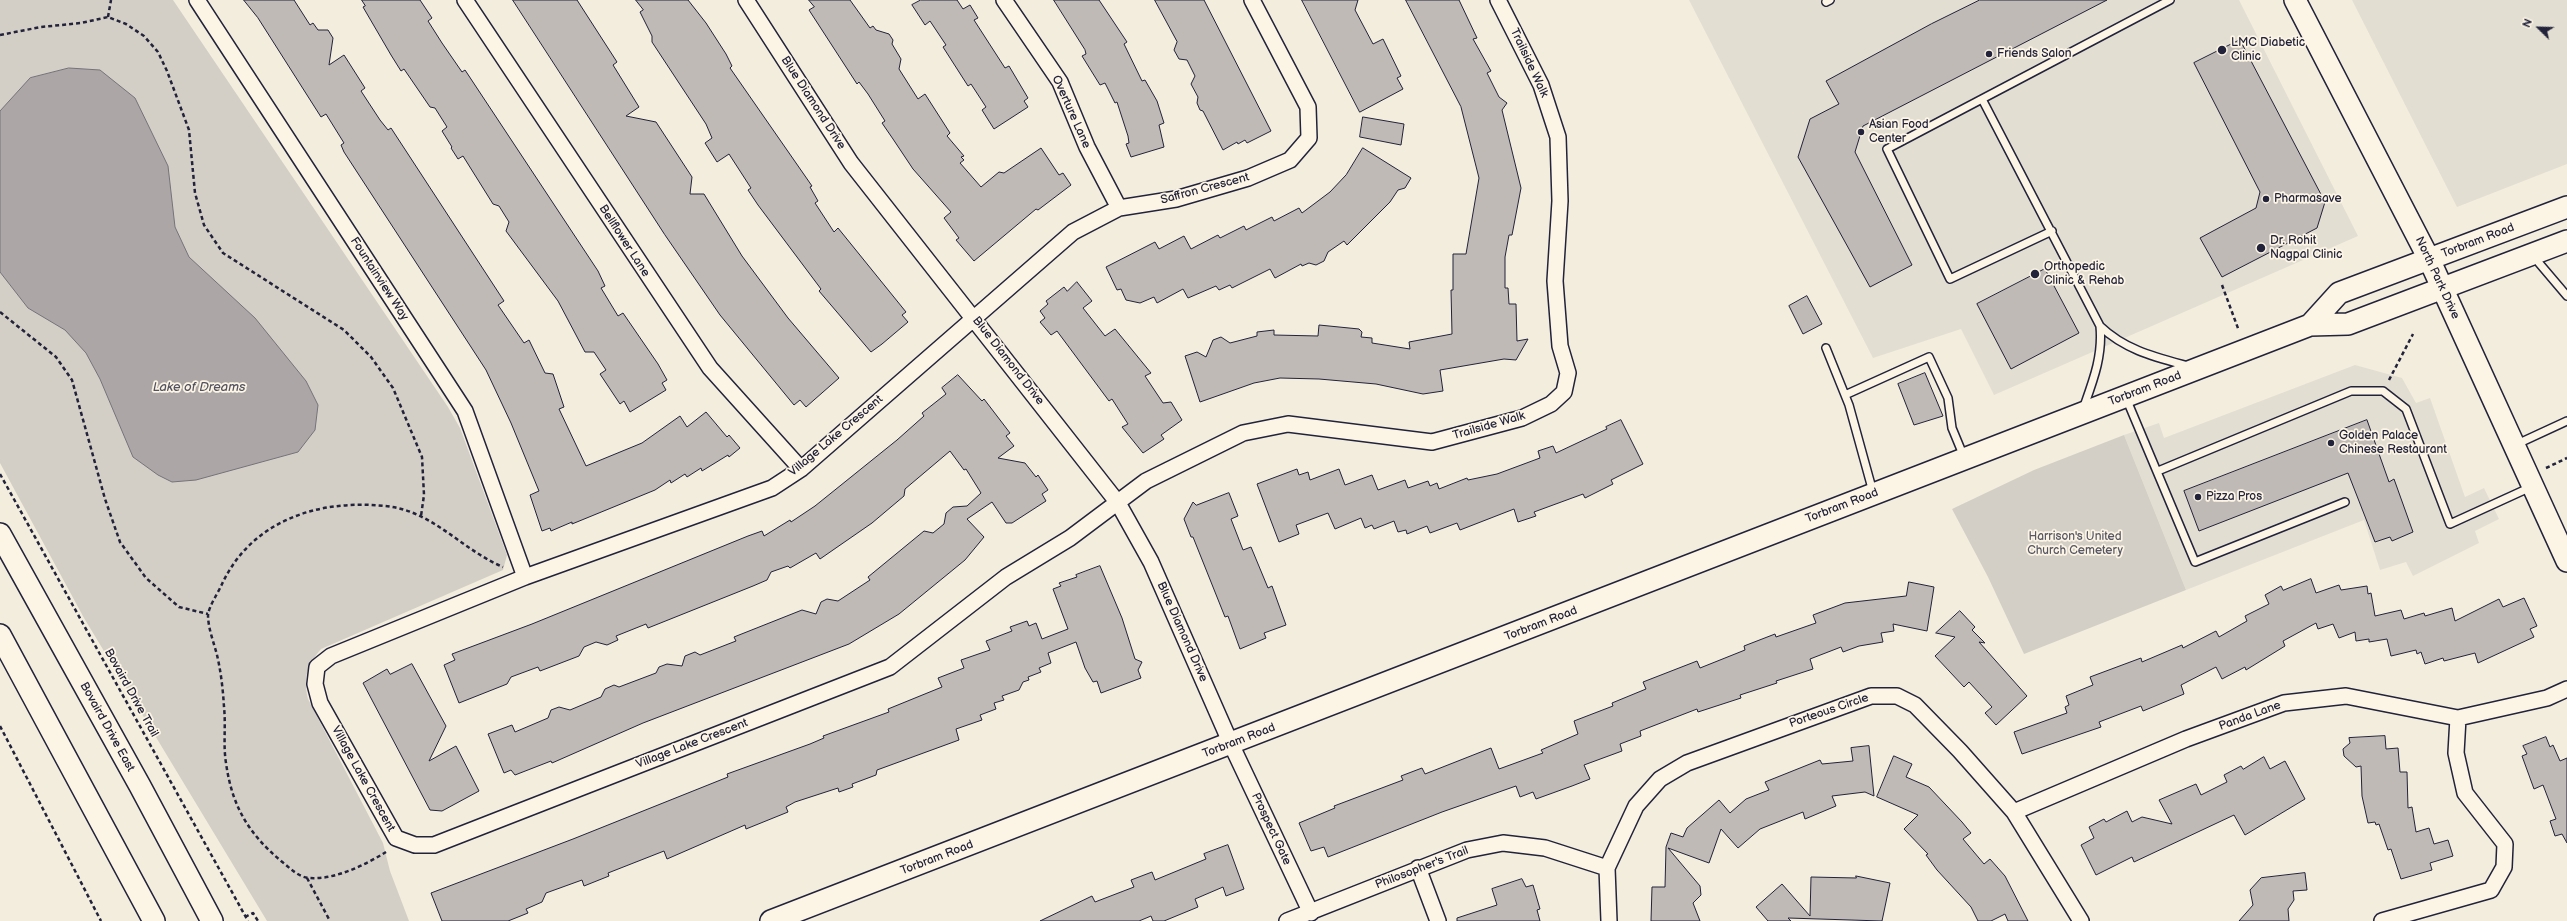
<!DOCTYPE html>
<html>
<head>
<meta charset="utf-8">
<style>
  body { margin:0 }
  #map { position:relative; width:2567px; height:921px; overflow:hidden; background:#f3edde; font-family:"Balsamiq Sans",sans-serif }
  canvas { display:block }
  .north { position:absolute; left:2519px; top:8px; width:40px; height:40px; -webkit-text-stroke:3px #fcf5e5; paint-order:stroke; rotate:293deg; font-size:11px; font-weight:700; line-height:16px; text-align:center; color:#22223b }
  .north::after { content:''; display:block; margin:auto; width:14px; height:18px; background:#22223b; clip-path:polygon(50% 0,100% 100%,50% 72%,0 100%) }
</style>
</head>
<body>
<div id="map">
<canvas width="2567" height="921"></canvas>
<div class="north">N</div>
</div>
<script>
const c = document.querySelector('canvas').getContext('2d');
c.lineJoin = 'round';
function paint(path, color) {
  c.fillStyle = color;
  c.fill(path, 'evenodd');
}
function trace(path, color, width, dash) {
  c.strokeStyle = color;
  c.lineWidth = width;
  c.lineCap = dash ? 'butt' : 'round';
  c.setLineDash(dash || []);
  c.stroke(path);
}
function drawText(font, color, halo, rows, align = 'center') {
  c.font = font + ' "Balsamiq Sans",sans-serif';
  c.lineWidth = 3.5;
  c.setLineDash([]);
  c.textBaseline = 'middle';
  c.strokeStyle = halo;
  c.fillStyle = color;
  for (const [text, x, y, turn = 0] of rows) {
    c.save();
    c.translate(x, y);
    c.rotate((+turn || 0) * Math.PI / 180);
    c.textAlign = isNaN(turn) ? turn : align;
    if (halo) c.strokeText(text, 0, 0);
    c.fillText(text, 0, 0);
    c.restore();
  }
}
const built = new Path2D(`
  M1689 0H2239L2358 236 1994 395 1961 329 1873 358Z
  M2352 0H2567V164L2457 207Z
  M2355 365 2402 378 2416 403 2430 398 2465 497 2484 488 2499 519 2475 531 2479 543 2413 576 2406 562 2380 570 2364 520 2186 590 2124 435 2159 423 2164 438Z`);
const green = new Path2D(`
  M0 0H173L448 407 460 428 507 555 503 570 321 649C307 665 303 678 308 699L383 843 390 871 409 921H267L84 618 0 463Z
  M2124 435 2186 590 2024 654 1988 577 1952 509 2034 470Z`);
const water = new Path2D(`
  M69 68 100 70 135 98 168 166 175 227 189 257 255 318 306 381 318 405 315 430 298 452 196 480 172 482 158 475 133 457 100 379 86 353 65 330 28 308 0 272V111L30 78Z`);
const building = new Path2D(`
  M244 0H294L310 25 313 23 318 30H328L333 38 329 65 344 55 365 88 361 91 380 120 388 130 391 128 504 301 498 305 524 343 529 340 545 373 553 374 564 407 559 409 586 466 642 443 680 416 687 427 706 412 727 437 729 435 740 448 729 457 728 455 702 471 701 468 687 477 685 474 671 483 670 480 655 490 572 524V522L551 531 550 528 542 531 530 495 539 491 511 423 486 370 344 152 341 145 344 143 326 114 321 117 258 18Z
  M362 0H420L432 18 428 21 442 43 462 72 465 70 598 271 605 286 601 288 618 316 623 313 658 364 667 380 662 383 666 390 630 412 624 401 620 404 600 374 606 370 594 352H585L558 301 506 231 509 222 499 206 493 204 463 156 458 159 451 148 452 147 442 131 447 127 435 108 430 107 404 69 401 71 391 55 363 7 365 6Z
  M513 0H577L617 62 613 65 639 107 626 116 656 122 692 177 690 194H704L742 256 788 318 839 378 806 407 800 400 794 405 720 315 665 235Z
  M636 0H688L706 23 726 54 732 66 730 68 812 186 810 187 818 201 815 203 834 232 838 228 906 312 902 315 908 322 882 344 871 352 819 291 821 289 758 205 748 190 751 188 729 154 717 162 705 143 712 138 706 124 652 42V36L640 12 643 10Z
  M809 0H850L870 28 873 26 876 30 889 34 893 40 892 44 901 59 899 69 918 99 925 94 950 133 947 136 964 156 961 157 964 160 960 163 981 187 999 172 1004 173 1041 148 1059 175 1063 173 1071 185 1038 210 1036 209 974 261 956 240 959 238 944 218 951 212 913 169 893 139 882 123 885 121 868 94 859 82 857 84 809 10 814 7Z
  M921 0H957L963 9 970 5 978 18 974 20 1005 68 1009 66 1028 98 1024 101 1028 107 994 129 982 110 986 107 971 84 968 86 943 47 946 45 930 21 925 25 912 5Z
  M1054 0H1099L1127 42 1124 44 1142 81 1145 80 1157 101 1164 123 1159 125 1164 147 1131 157 1126 144 1129 143 1128 136 1117 102 1115 103 1105 83 1100 85 1082 56 1086 54 1085 50Z
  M1155 0H1204L1271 131 1247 143 1245 140 1238 144 1237 142 1223 150 1203 111 1200 110 1197 103 1198 97 1191 84 1195 76 1187 60 1179 59 1174 50 1177 42Z
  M1302 0H1358L1355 10 1373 44 1383 39 1401 76 1397 78 1403 89 1360 112Z
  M1406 0H1459L1477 38 1473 39 1491 71 1487 73 1499 97 1507 103 1502 110 1521 188 1512 235H1509L1505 257V288H1508L1509 304H1516L1517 341 1528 339 1516 360 1504 359 1440 370 1443 391 1423 394 1376 384 1319 379 1280 378 1254 383 1200 402 1185 356 1197 352 1206 357 1213 340 1221 337 1230 343 1257 336V332L1274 330V335L1318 336 1319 325 1359 329 1362 332 1361 337 1372 338V343L1410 349 1409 342 1452 334 1451 290H1453V254H1466L1479 178 1461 107Z
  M1980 0H2107L1863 126 1855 152 1912 265 1870 287 1798 157 1810 119 1839 104 1826 81 1931 24Z
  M2240 40 2325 202 2317 228 2222 277 2200 238 2256 208 2260 192 2194 63Z
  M1363 117 1404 124 1401 145 1360 137Z
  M1363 148 1411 178 1405 188 1398 190 1390 202 1347 245 1344 241 1328 252 1324 261 1316 265 1309 263 1302 266 1301 264 1275 278 1270 269 1232 288 1230 285 1219 290 1216 286 1188 298 1183 289 1157 303 1154 297 1140 303 1126 300 1121 289 1117 290 1106 267 1155 242 1159 249 1184 236 1191 249 1218 235 1220 238 1244 226 1246 230 1272 217 1274 221 1299 208 1302 213 1330 192 1346 175Z
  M2045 269 2079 333 2011 369 1977 304Z
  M1077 282 1092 301 1083 308 1105 336 1115 329 1151 373 1145 376 1163 403 1171 402 1182 420 1161 435 1164 439 1143 453 1122 427 1128 424 1112 399 1109 401 1057 331 1051 335 1040 322 1045 318 1040 311 1048 304 1046 301 1064 287 1067 291Z
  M1807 296 1822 324 1803 334 1789 306Z
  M1925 373 1943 416 1914 425 1898 384Z
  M958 375 982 401 984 399 1010 433 1006 436 1014 446 998 458 1025 463 1036 477 1038 475 1048 490 1042 494 1046 501 1012 523H1006L992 502 967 519 984 537 965 560 899 614 849 644 643 723 552 763 551 761 515 775 511 770 504 773 488 734 512 725 515 732 548 718 551 710 559 707 570 710 601 697 605 689 614 685 619 687 656 673 659 667 667 664 682 666 685 656 695 652 700 655 736 641 734 637 802 610 816 614 821 602 827 599 838 601 870 580 868 577 924 531 933 533 944 524 946 513 953 507 967 506 981 493 966 469 964 470 950 451 905 489 904 496 872 523 820 559 816 553 790 568 788 566 771 572 767 580 753 586 648 628 646 624 616 636 618 640 607 645 596 642 584 647 579 656 540 671 538 667 511 677 507 684 459 703 444 665 455 660 452 654 532 624 748 536 762 531 764 536 790 520 791 522 815 506 897 440 924 416 922 413 946 394 942 388Z
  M1621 420 1643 464 1611 480 1613 484 1585 498 1583 494 1534 512 1536 516 1518 522 1514 509 1460 530 1457 523 1430 533 1427 526 1407 534 1406 530 1398 532 1394 521 1374 529 1372 525 1365 528 1361 518 1335 529 1328 513 1296 525 1299 534 1279 542 1257 484 1297 469 1299 475 1308 472 1310 480 1339 469 1345 485 1372 475 1378 490 1405 480 1408 488 1428 481 1430 486 1437 483 1439 489 1467 478 1468 480 1497 474 1540 458 1538 451 1553 446 1556 453 1607 429 1606 427Z
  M2367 420 2389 482 2394 479 2413 532 2392 541 2390 537 2375 542 2348 473 2199 531 2184 491Z
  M1229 493 1238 516 1231 519 1243 550 1251 547 1268 588 1272 586 1286 625 1264 633 1266 638 1240 649 1228 616 1225 617 1193 537H1191L1184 519 1193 502 1196 505Z
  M1100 566 1122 618 1135 659 1142 662 1138 670 1141 678 1101 693 1097 681 1093 682 1085 668 1076 642 1048 653 1051 663 1039 668 1041 672 1028 677 1029 680 1023 682 1019 690 1002 696 1004 700 994 703 996 709 980 715 982 720 956 729 959 740 877 770 876 775 852 784 853 787 839 792 838 788 795 802 786 807 788 812 746 829 745 825 667 859 664 851 608 873 609 876 584 886 582 880 546 893 542 902 526 909 528 913 508 921H442L431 893 573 839 728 777 727 774 810 744 824 738 823 736 889 712 888 709 942 687 938 678 964 668 961 660 990 650 986 641 1012 631 1010 627 1027 621 1029 626 1036 623 1042 639 1068 629 1053 589 1061 586 1059 583 1077 577 1076 575Z
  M2311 579 2316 593 2339 585 2341 590 2367 586 2368 594 2371 593 2375 616 2401 610 2404 619 2424 613 2425 616 2452 608 2455 621 2499 599 2503 607 2524 598 2537 626 2530 629 2534 637 2478 663 2475 653 2444 661 2443 658 2425 664 2421 652 2417 654 2416 650 2391 656 2387 639 2369 642V639L2356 641 2355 632 2339 638 2333 624 2318 629 2316 623 2283 641 2285 646 2246 670 2245 667 2222 679 2216 667 2181 685 2184 694 2143 711 2141 706 2099 722 2101 727 2022 754 2014 732 2067 713 2065 707 2069 705 2066 696 2093 685 2090 677 2141 658 2142 662 2182 645 2183 648 2216 631 2219 637 2247 621 2245 616 2269 604 2265 595 2281 586 2283 590Z
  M1909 582 1934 587 1927 631 1893 624 1894 631 1881 633 1883 642 1859 646 1843 652 1841 647 1810 659 1813 669 1776 681 1777 683 1740 695 1741 698 1698 712 1697 709 1640 731 1641 736 1620 744 1622 751 1584 765 1590 779 1572 786 1536 799 1533 792 1520 797 1516 786 1442 812 1328 857 1324 847 1311 851 1299 823 1335 808 1334 806 1403 780 1401 776 1422 768 1425 774 1491 748 1499 769 1543 753 1541 750 1578 734 1574 721 1613 706 1612 703 1646 689 1643 682 1697 661 1700 668 1745 650 1744 646 1775 634 1776 637 1816 623 1813 615 1845 603 1906 596Z
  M1960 611 1975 627 1972 630 1985 643 1979 642 2027 696 1996 725 1985 713 1992 707 1969 682 1964 687 1935 656 1955 637 1936 633Z
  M412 664 446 726 429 761 456 746 479 791 442 811 430 810 363 683 387 669 390 674Z
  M2385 736 2386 749 2398 748 2400 772H2407L2408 808 2412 807 2416 832 2429 828 2434 844 2448 840 2453 856 2430 863 2432 870 2401 879 2391 849 2388 850 2379 824 2376 825 2375 822 2368 823 2362 796 2361 766 2356 767 2344 756 2343 749 2350 743 2349 738Z
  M2546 737 2550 747 2553 745 2560 761 2567 758V843L2562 834 2555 836 2550 821 2556 819 2543 785 2534 789 2522 756 2527 754 2523 746Z
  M1869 746 1874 796 1865 792 1832 796 1836 806 1805 819 1803 812 1760 829 1738 848 1721 829 1709 863 1668 848 1700 886 1701 895 1693 903 1700 921H1651L1652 887H1665L1666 847 1671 833 1683 837 1687 828 1719 800 1730 813 1746 799 1769 790 1765 782 1820 760 1822 764 1853 761 1851 748Z
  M1894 756 1912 764 1906 777 1929 787 1962 822 1971 833 1963 839 1984 864 1990 859 2005 876 2028 921H2008L2005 914 1991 921H1978L1971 907 1937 870 1926 855 1928 854 1904 829 1918 815 1877 797Z
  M2264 757 2270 769 2285 761 2305 799 2245 835 2234 815 2134 862 2132 857 2096 875 2081 845 2094 838 2089 827 2104 819 2106 822 2127 811 2132 822 2142 817 2172 824 2159 800 2196 784 2201 795 2227 782 2224 775 2241 766 2243 769Z
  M1228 845 1244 889 1226 896 1223 887 1195 899 1198 907 1164 921H1153L1151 916 1139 921H1040L1092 896 1095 902 1134 887 1131 880 1152 872 1155 880 1206 859 1204 854Z
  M2305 873 2307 890 2293 891 2294 900 2288 909 2289 921H2239L2253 905 2250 890 2261 878Z
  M1856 876 1890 883 1882 921 1788 918 1791 921H1768L1756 907 1782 884 1810 916 1811 877 1856 878Z
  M1522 879 1526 887 1533 885 1540 909 1537 910 1540 921H1457V918L1497 905 1492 889Z`);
const path = new Path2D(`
  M108 17 111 0
  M0 35 41 27 81 23 108 17 126 24 144 36 158 52 167 71 189 130 195 193 204 225 223 253 344 330 371 357 393 388 422 457 424 495 421 516
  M2222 285 2239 331
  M0 312 56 357 72 380 105 499 120 542 146 578 179 607 208 614
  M2389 380 2413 334
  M2546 468 2567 458
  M0 474 248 921
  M0 726 101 921
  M386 852C365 865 335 880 309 878 298 877 290 868 281 861 248 833 232 806 226 763 223 745 226 726 224 707 223 690 221 672 217 655 214 643 208 628 208 615 209 606 218 593 222 584 252 520 319 499 385 506 432 510 462 550 503 567
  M307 878 330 921
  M245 917 253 913 258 921`);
const service = new Path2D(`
  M1826 2 1830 0
  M1982 99 2100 326C2103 356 2093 381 2083 409
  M2052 231 1950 279 1887 149 2170 0
  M2536 255 2539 263 2567 296
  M2100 326C2125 350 2155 357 2188 366
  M1826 348 1849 405 1873 492
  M1845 395 1929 357 1948 398 1952 428 1964 457
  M2126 398 2195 562 2345 502
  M2515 445 2567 421
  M2158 471 2351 391H2383L2406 409 2450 524 2531 487`);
const minor = new Path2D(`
  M197 0 465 411 525 577
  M465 0 710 368 801 469
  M746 0 851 163 1118 503 1151 562 1231 744 1311 913
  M1004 0 1060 82 1087 147 1119 208
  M1252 0 1308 107 1309 138 1290 160 1248 178 1176 199 1119 208 1073 232 801 469 772 488 525 577 331 656 317 667 315 684 320 703 396 838 415 845H434L890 667 1006 577 1070 538 1146 481 1243 433 1288 424 1432 442 1522 418 1551 404 1564 392 1568 373 1560 346 1555 281 1560 201 1558 137 1541 85 1498 0
  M2014 812 2186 739 2284 703 2346 696 2458 718 2547 698 2567 689
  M1418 868 1438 921
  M1287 921 1467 850 1503 843 1545 848 1607 868
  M1609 921 1607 868 1636 806 1660 779 1687 763 1871 696H1897L1915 705 1960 751 2014 812 2081 921
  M2382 921 2491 890 2504 867 2505 844 2465 793 2456 753 2458 718`);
const secondary = new Path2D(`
  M2295 0 2429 259 2567 561
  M2310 325 2339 293 2567 207
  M0 534 140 786 212 921
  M0 635 154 921
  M771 921 2310 325 2348 324 2567 241`);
const markers = [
  [2222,50,5,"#22223b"],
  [1989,54,4,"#22223b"],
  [1861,132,4,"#22223b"],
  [2266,199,4,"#22223b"],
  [2261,248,5,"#22223b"],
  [2035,274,5,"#22223b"],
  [2331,443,4,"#22223b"],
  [2198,497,4,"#22223b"]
];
const poiNames = [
  ["LMC Diabetic",2231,43],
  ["Clinic",2231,57],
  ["Friends Salon",1997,54],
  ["Asian Food",1869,125],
  ["Center",1869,139],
  ["Pharmasave",2274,199],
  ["Dr. Rohit",2270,241],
  ["Nagpal Clinic",2270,255],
  ["Orthopedic",2044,267],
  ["Clinic & Rehab",2044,281],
  ["Golden Palace",2339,436],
  ["Chinese Restaurant",2339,450],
  ["Pizza Pros",2206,497]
];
const streetNames = [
  ["Trailside Walk",1529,63,65],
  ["Blue Diamond Drive",813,103,57],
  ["Overture Lane",1071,112,66],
  ["Saffron Crescent",1205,189,-15],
  ["Bellflower Lane",624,241,57],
  ["Torbram Road",2478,241,-21],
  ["North Park Drive",2437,278,65],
  ["Fountainview Way",379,279,57],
  ["Blue Diamond Drive",1008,361,52],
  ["Torbram Road",2145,389,-21],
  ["Trailside Walk",1489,426,-16],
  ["Village Lake Crescent",836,436,-40],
  ["Torbram Road",1842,506,-21],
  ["Torbram Road",1541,624,-21],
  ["Blue Diamond Drive",1182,632,66],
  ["Bovaird Drive Trail",131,693,61],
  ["Porteous Circle",1829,711,-19],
  ["Panda Lane",2250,716,-20],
  ["Bovaird Drive East",107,727,61],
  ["Torbram Road",1239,741,-21],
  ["Village Lake Crescent",692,744,-21],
  ["Village Lake Crescent",363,779,61],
  ["Prospect Gate",1271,829,65],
  ["Torbram Road",937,858,-21],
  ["Philosopher's Trail",1422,868,-21]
];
const parkNames = [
  ["Harrison's United",2075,537],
  ["Church Cemetery",2075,551]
];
const waterNames = [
  ["Lake of Dreams",199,388]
];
paint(built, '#e3ded2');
paint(green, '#d4cfc6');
paint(water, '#aca7a6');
trace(water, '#75727b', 1);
paint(building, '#bfbab6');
trace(building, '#22223b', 1);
trace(service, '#22223b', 10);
trace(minor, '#22223b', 18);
trace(secondary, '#22223b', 24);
trace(path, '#22223b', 2.5, [4, 3]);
trace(service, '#fcf5e5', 7);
trace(minor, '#fcf5e5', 15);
trace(secondary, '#fcf5e5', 21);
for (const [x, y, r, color] of markers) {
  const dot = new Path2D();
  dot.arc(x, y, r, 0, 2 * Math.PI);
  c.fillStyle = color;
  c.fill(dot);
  trace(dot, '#fcf5e5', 1.5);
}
drawText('12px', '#22223b', '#fcf5e5', poiNames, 'left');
drawText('12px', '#22223b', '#fcf5e5', streetNames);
drawText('12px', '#575665', '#fcf5e5', parkNames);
drawText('italic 13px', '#525160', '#fcf5e5', waterNames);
</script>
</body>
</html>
